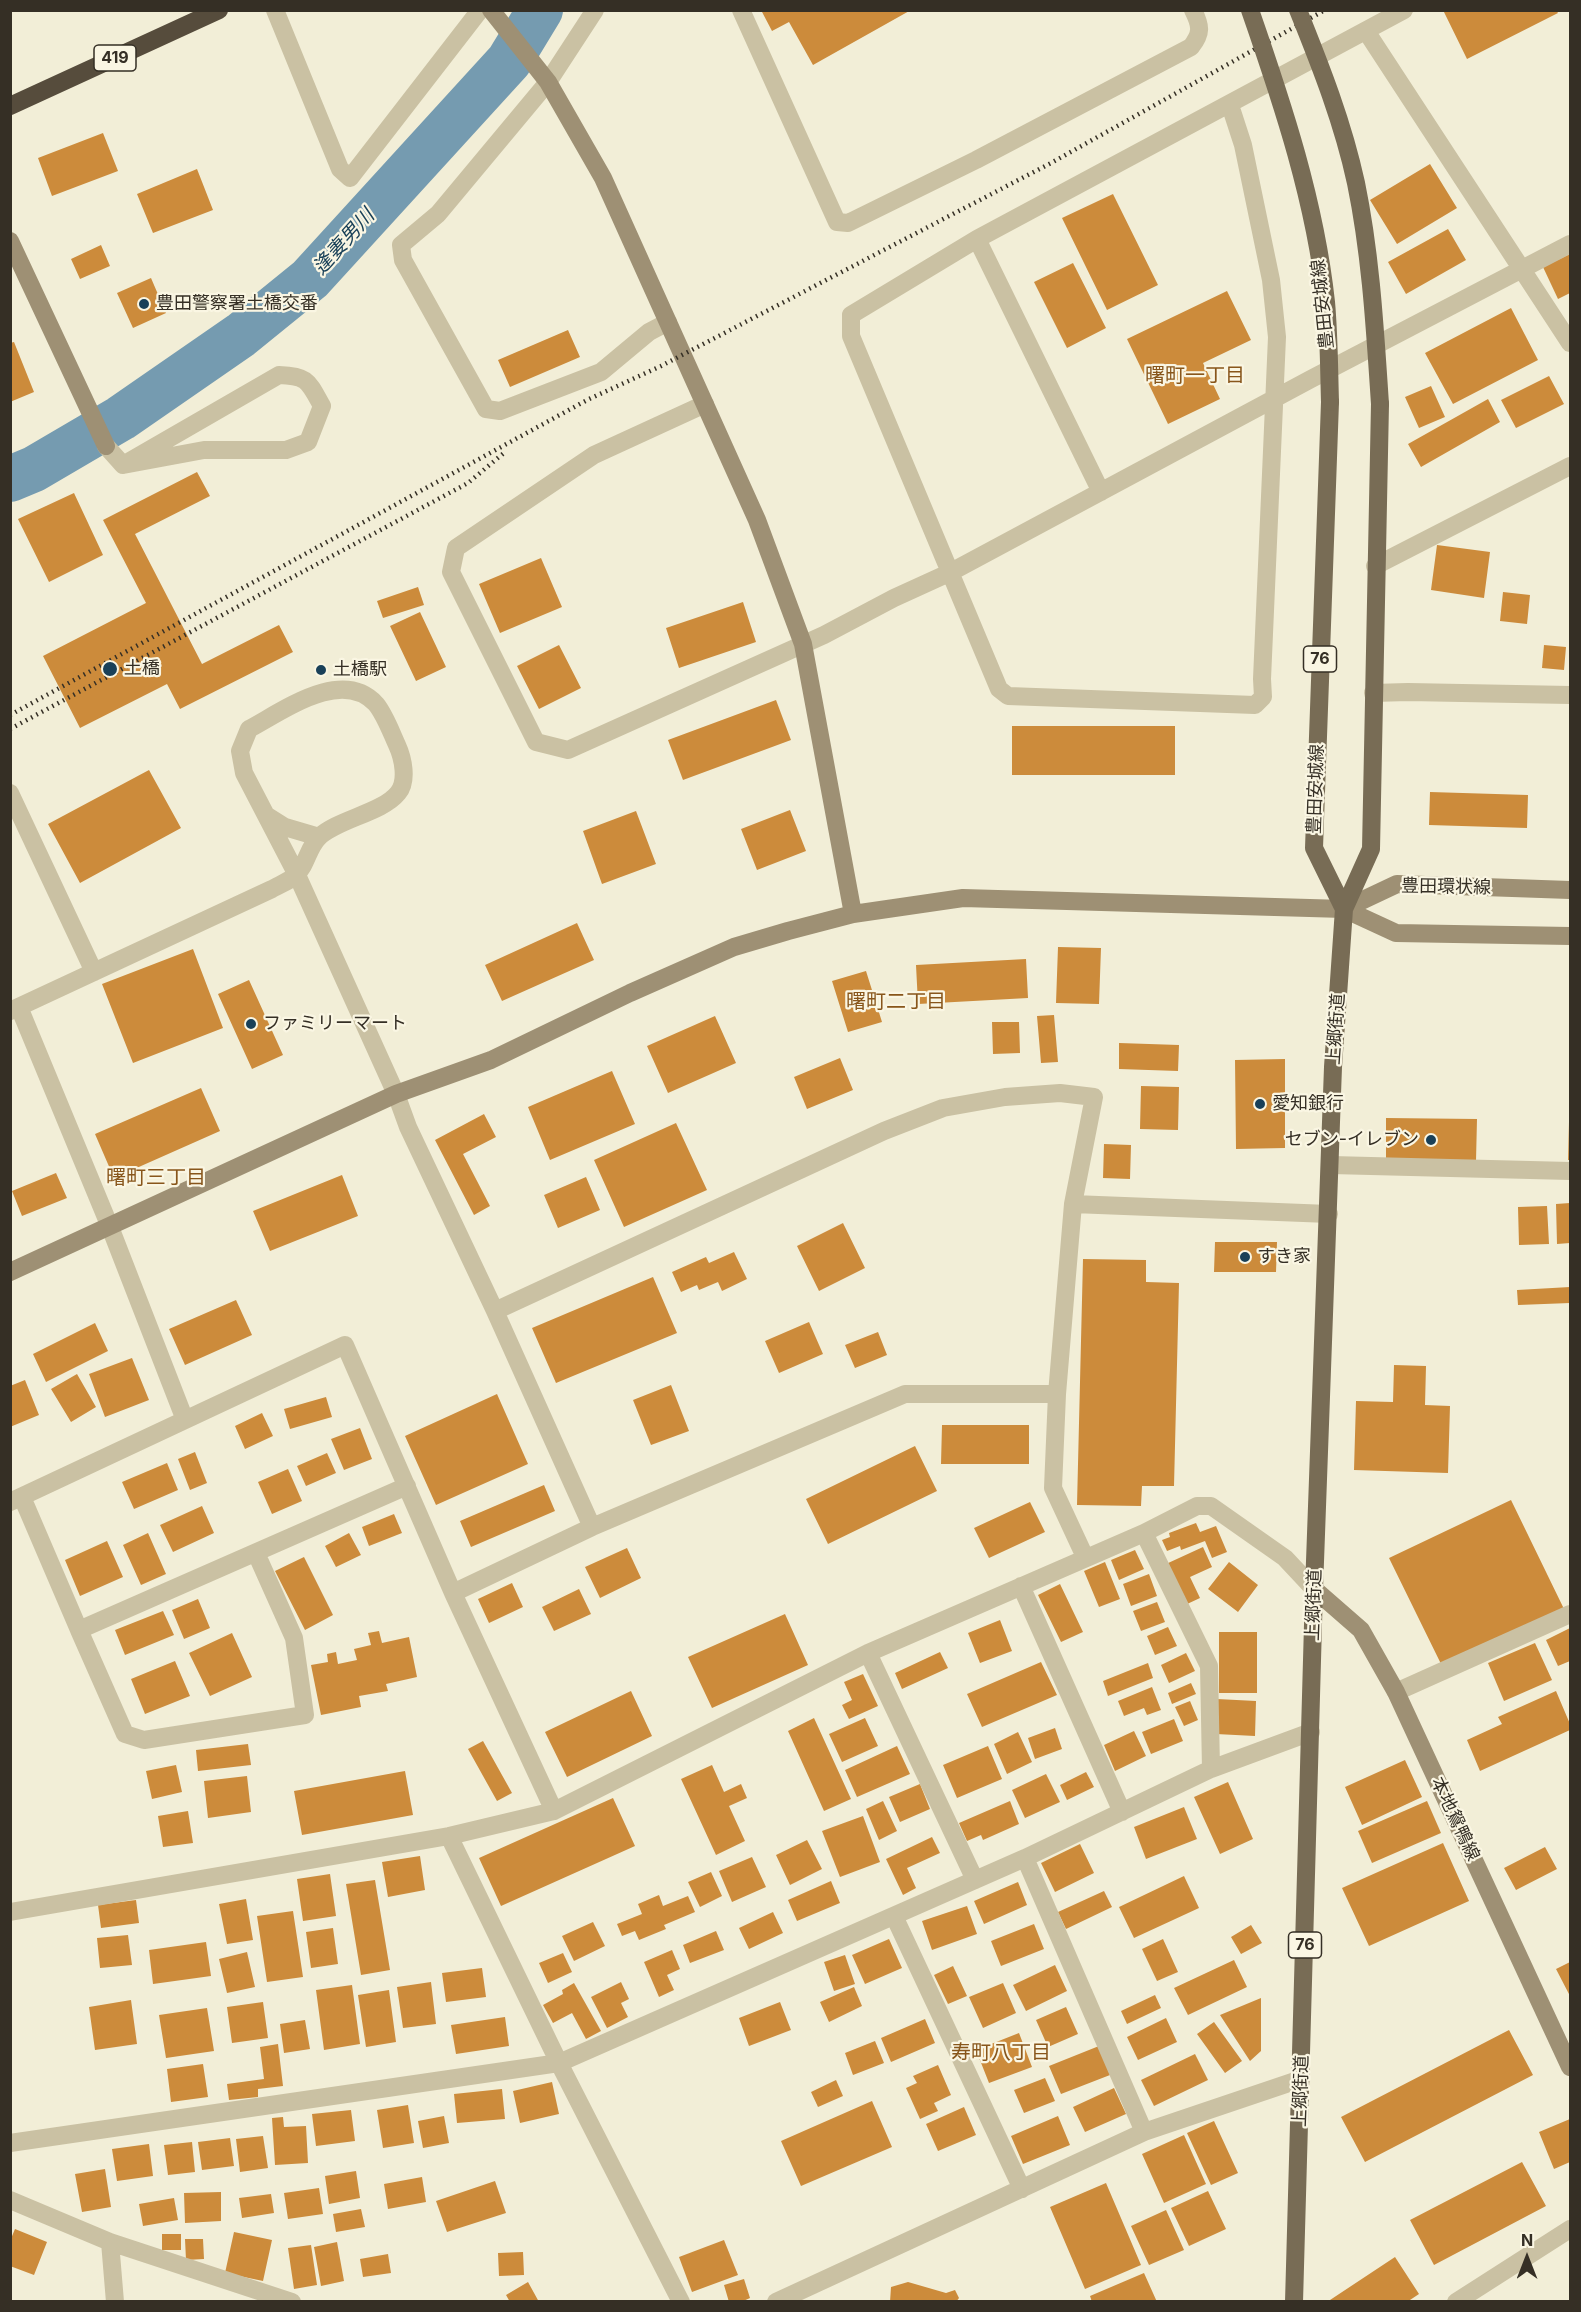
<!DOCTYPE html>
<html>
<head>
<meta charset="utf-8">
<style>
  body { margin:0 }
  #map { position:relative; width:1581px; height:2312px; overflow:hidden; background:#f2eed7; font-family:Inter,sans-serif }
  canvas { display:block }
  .frame { position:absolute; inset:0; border:12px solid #352f25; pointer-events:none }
  .north { position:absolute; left:1497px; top:2228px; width:60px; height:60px; -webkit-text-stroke:4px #faf6e3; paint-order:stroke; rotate:0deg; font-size:16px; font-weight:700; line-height:24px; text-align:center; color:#352f25 }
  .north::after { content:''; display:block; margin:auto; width:21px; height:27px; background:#352f25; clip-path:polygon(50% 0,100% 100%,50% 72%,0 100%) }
</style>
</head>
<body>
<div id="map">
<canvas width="1581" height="2312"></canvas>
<div class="frame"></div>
<div class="north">N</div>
</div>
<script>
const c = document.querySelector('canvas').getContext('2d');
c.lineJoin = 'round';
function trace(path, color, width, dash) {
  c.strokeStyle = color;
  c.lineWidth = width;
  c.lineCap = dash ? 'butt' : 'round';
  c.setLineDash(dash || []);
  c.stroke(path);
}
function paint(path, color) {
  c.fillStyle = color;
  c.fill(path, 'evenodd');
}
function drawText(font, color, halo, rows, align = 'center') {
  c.font = font + ' Inter,"Noto Sans JP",sans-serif';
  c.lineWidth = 4.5;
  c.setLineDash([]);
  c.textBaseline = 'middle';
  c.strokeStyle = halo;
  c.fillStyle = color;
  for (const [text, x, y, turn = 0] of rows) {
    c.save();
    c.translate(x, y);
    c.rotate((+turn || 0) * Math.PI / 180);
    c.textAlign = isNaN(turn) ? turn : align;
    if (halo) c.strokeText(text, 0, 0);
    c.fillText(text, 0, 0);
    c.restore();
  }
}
const river = new Path2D(`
  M10 479 34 469 121 418 241 335 310 279 509 61 540 10`);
const building = new Path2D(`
  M761 10H911L813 65 789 22 772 31Z
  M1443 10H1556L1558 13 1467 59Z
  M103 133 118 171 52 196 38 158Z
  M1430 164 1457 208 1397 244 1370 200Z
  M197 169 213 210 153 233 137 194Z
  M1113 194 1158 285 1107 310 1062 218Z
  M1448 229 1466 260 1406 294 1388 262Z
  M101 245 110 266 80 279 71 259Z
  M1570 254V293L1558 299 1543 267Z
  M1073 263 1106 328 1067 348 1034 282Z
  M151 278 166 313 133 328 117 293Z
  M1227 291 1251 340 1203 363 1220 399 1168 424 1127 339Z
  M1511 308 1538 360 1453 404 1425 353Z
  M568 330 580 357 510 387 498 360Z
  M14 342 34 392 10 402V343Z
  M1549 376 1564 404 1516 428 1501 400Z
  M1431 386 1445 417 1419 428 1405 397Z
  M1488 399 1500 422 1421 467 1408 444Z
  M197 472 210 496 135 534 202 664 279 625 293 652 180 709 167 684 80 728 43 656 146 603 103 520Z
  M74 493 103 555 49 582 18 519Z
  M1437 545 1490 552 1484 598 1431 590Z
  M541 558 562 607 500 633 479 584Z
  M418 587 424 605 383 618 377 601Z
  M1503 592 1530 595 1527 624 1500 621Z
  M743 602 756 642 679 668 666 628Z
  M420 612 446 667 416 681 390 626Z
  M559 645 581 688 539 709 517 666Z
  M1544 645 1566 647 1564 670 1542 668Z
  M776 700 791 740 683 780 668 740Z
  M1012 726H1175V775H1012Z
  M149 770 181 828 80 883 48 824Z
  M1430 792 1528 795 1527 828 1429 825Z
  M790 810 806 851 757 870 741 829Z
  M636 811 656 864 602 884 583 831Z
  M577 923 594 960 502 1001 485 965Z
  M1058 947 1101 948 1099 1004 1056 1003Z
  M193 949 223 1028 133 1063 102 984Z
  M1026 959 1028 998 918 1004 916 965Z
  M866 971 882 1022 848 1032 832 981Z
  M249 980 283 1055 252 1069 218 994Z
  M1054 1015 1058 1062 1041 1063 1037 1016Z
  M715 1016 736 1063 668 1093 647 1046Z
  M992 1022H1019L1020 1053 993 1054Z
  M1119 1043 1179 1045 1178 1071 1119 1069Z
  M840 1058 853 1090 807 1109 794 1077Z
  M1285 1059V1148L1236 1149 1235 1060Z
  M612 1071 635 1124 550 1160 528 1107Z
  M1141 1086 1179 1087 1178 1130 1140 1129Z
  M201 1088 220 1131 114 1178 95 1134Z
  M484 1114 496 1137 463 1154 490 1206 474 1215 435 1140Z
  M1386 1118 1477 1119 1476 1161 1386 1160Z
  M1569 1122H1570V1160H1568Z
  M676 1123 707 1190 624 1227 594 1160Z
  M1104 1144 1131 1145 1130 1179 1103 1178Z
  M56 1173 67 1198 22 1216 12 1191Z
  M342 1175 358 1216 270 1251 253 1211Z
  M586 1177 600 1210 558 1228 544 1195Z
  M1570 1203V1243L1557 1244 1556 1204Z
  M1547 1206 1549 1244 1519 1245 1518 1207Z
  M843 1223 865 1268 819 1291 797 1246Z
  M1215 1242H1277L1276 1272H1214Z
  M734 1252 747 1279 722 1291 718 1282 699 1290 697 1285 681 1292 672 1272 706 1257 709 1263Z
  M1083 1259 1146 1260V1282L1179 1283 1174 1486H1142L1141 1506 1077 1505Z
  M653 1277 677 1333 556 1383 532 1328Z
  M1570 1287V1303L1518 1305 1517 1290Z
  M236 1300 252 1335 185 1365 169 1329Z
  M809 1322 823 1354 779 1373 765 1341Z
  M95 1323 108 1351 46 1382 33 1354Z
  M878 1332 887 1355 855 1368 845 1345Z
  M132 1358 149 1400 105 1417 89 1374Z
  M1394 1365 1426 1366 1425 1405 1450 1406 1448 1473 1354 1470 1356 1401 1393 1402Z
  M77 1374 96 1407 71 1422 51 1389Z
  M25 1380 39 1415 10 1427V1386Z
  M671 1385 689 1431 651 1445 633 1400Z
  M497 1394 528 1464 436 1505 405 1436Z
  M326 1397 332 1417 290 1429 284 1409Z
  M262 1413 273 1436 245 1449 235 1426Z
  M942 1425H1029V1464H941Z
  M360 1428 372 1459 344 1470 331 1439Z
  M915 1446 937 1491 828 1544 806 1499Z
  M195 1452 207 1483 190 1490 178 1459Z
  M327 1453 336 1473 306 1486 297 1466Z
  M167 1463 178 1490 134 1509 122 1482Z
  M288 1469 302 1501 272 1514 258 1482Z
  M544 1485 555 1511 471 1547 460 1521Z
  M1511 1500 1564 1609 1443 1668 1389 1558Z
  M1030 1502 1045 1532 989 1558 974 1528Z
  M202 1506 214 1533 173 1552 160 1525Z
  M394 1514 402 1533 369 1546 362 1527Z
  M1196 1523 1200 1532 1216 1526 1227 1552 1212 1558 1205 1541 1181 1550 1180 1546 1167 1551 1162 1540 1170 1537 1169 1533Z
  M148 1533 166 1574 141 1585 123 1545Z
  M349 1533 361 1555 336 1567 325 1546Z
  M107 1541 123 1577 80 1596 65 1560Z
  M1203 1547 1212 1567 1190 1577 1200 1598 1185 1605 1166 1564Z
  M627 1548 641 1578 600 1598 585 1567Z
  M1135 1550 1144 1569 1119 1580 1111 1560Z
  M304 1557 333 1615 305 1630 275 1571Z
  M1105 1562 1120 1599 1099 1607 1084 1571Z
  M1229 1562 1258 1585 1238 1612 1208 1589Z
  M1149 1574 1157 1596 1131 1606 1123 1584Z
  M512 1583 523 1607 489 1623 478 1599Z
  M1060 1584 1083 1632 1061 1642 1038 1595Z
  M579 1589 591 1614 554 1631 542 1607Z
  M198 1599 210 1628 184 1639 172 1610Z
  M1157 1602 1165 1622 1141 1631 1133 1611Z
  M163 1611 174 1635 125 1655 115 1630Z
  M785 1614 808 1665 712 1708 688 1657Z
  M1000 1620 1012 1651 980 1663 968 1633Z
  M1168 1627 1177 1646 1155 1655 1147 1636Z
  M1570 1628V1661L1558 1666 1546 1640Z
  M379 1631 382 1643 409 1637 417 1677 386 1684 388 1691 359 1696 361 1707 321 1715 311 1665 328 1662 327 1654 336 1652 338 1664 357 1660 354 1649 371 1645 368 1633Z
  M1219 1632H1257V1693H1219Z
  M232 1633 252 1677 210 1696 189 1653Z
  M1535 1643 1552 1680 1504 1701 1488 1663Z
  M940 1652 948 1668 902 1689 895 1673Z
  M1186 1653 1195 1671 1169 1683 1161 1665Z
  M175 1661 190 1696 145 1714 131 1679Z
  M1041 1662 1057 1695 982 1727 967 1694Z
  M1148 1663 1153 1678 1108 1696 1103 1681Z
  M863 1674 878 1706 849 1719 842 1705 852 1700 844 1682Z
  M1191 1683 1196 1694 1172 1704 1168 1693Z
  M1152 1687 1161 1710 1147 1715 1144 1708 1124 1716 1118 1701Z
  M631 1691 652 1736 567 1777 545 1732Z
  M1556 1691 1570 1724V1730L1480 1771 1467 1740 1502 1724 1498 1717Z
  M1217 1699 1256 1701 1255 1736 1216 1734Z
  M1190 1701 1198 1720 1184 1726 1175 1707Z
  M814 1718 851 1799 824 1811 788 1731Z
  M865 1718 878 1746 842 1762 829 1734Z
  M1174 1719 1183 1741 1151 1754 1142 1732Z
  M1055 1728 1062 1749 1035 1759 1028 1738Z
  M1134 1731 1146 1756 1115 1771 1104 1745Z
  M1018 1732 1032 1762 1007 1774 994 1744Z
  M483 1741 512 1793 497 1801 468 1749Z
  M248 1744 251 1765 198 1771 196 1750Z
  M897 1746 910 1774 857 1797 845 1770Z
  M988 1746 1002 1779 957 1798 943 1765Z
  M1405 1760 1422 1797 1362 1825 1345 1787Z
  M176 1765 182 1792 152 1799 146 1771Z
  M712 1765 724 1792 741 1784 747 1798 729 1806 745 1841 716 1855 681 1779Z
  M405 1771 413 1815 302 1835 294 1791Z
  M1086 1772 1094 1787 1067 1800 1060 1785Z
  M1046 1774 1060 1802 1025 1818 1012 1790Z
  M247 1776 251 1812 208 1818 204 1781Z
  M1228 1782 1253 1839 1220 1854 1194 1797Z
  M920 1784 930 1809 900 1822 889 1797Z
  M613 1798 635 1846 501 1906 479 1858Z
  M883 1801 897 1831 879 1840 866 1809Z
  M1010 1801 1019 1824 983 1840 981 1835 967 1841 959 1823Z
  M1427 1801 1441 1833 1372 1863 1358 1831Z
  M1184 1807 1197 1839 1146 1859 1134 1827Z
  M188 1811 193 1843 163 1847 158 1816Z
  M863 1816 880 1862 840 1877 822 1831Z
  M932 1837 940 1853 907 1868 916 1888 903 1895 886 1859Z
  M807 1840 822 1869 790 1885 776 1855Z
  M1443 1843 1469 1901 1369 1946 1342 1888Z
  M1080 1844 1094 1873 1055 1892 1041 1863Z
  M1545 1847 1557 1869 1516 1890 1504 1868Z
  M420 1856 425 1890 388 1897 382 1862Z
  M752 1857 766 1887 732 1902 719 1871Z
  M711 1872 722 1896 700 1907 688 1882Z
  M330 1874 336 1916 303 1921 297 1879Z
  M1184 1876 1199 1908 1134 1938 1119 1907Z
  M375 1880 390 1970 361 1975 346 1884Z
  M831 1881 840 1903 797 1921 788 1900Z
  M1018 1882 1027 1905 984 1924 974 1901Z
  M1104 1891 1112 1907 1066 1929 1058 1912Z
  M659 1895 663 1906 688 1896 695 1912 664 1925 666 1929 639 1940 635 1931 622 1936 617 1924 642 1914 638 1904Z
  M246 1899 253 1940 227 1944 219 1904Z
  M136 1900 139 1923 101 1928 98 1905Z
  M967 1906 977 1934 932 1950 922 1921Z
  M293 1911 303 1977 267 1982 257 1916Z
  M773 1912 783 1933 749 1949 739 1928Z
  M593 1922 605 1946 574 1961 562 1936Z
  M1034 1924 1044 1949 1001 1966 991 1941Z
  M1251 1925 1262 1943 1241 1954 1231 1937Z
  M333 1928 338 1964 311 1968 306 1932Z
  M716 1931 724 1950 690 1963 683 1945Z
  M128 1935 132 1965 100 1968 97 1938Z
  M889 1939 902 1968 865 1984 852 1955Z
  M1163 1939 1178 1972 1157 1981 1142 1949Z
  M206 1942 211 1976 153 1984 149 1950Z
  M672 1950 680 1969 667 1975 674 1990 659 1997 644 1962Z
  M247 1952 255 1987 227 1993 219 1959Z
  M563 1953 572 1972 548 1983 539 1963Z
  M845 1955 855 1984 834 1991 824 1962Z
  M1234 1960 1247 1987 1188 2015 1174 1988Z
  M1570 1962V1996L1556 1969Z
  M1055 1965 1067 1991 1026 2011 1013 1985Z
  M953 1966 967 1996 948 2004 934 1975Z
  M482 1968 486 1997 446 2002 442 1973Z
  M431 1982 436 2024 403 2028 397 1987Z
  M621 1982 629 1999 621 2003 628 2017 607 2028 591 1997Z
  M574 1983 601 2031 586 2039 572 2013 553 2023 543 2005 563 1994 562 1990Z
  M1003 1983 1016 2013 983 2028 969 1997Z
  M352 1985 360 2044 324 2050 316 1990Z
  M854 1987 862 2006 829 2022 820 2002Z
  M389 1990 396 2042 366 2047 358 1995Z
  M1155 1995 1161 2008 1127 2024 1121 2011Z
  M1261 1998V2051L1250 2061 1220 2015Z
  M131 2000 137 2044 95 2050 89 2007Z
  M263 2002 268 2038 232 2043 227 2007Z
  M780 2002 791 2030 749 2046 739 2018Z
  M1066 2007 1078 2034 1048 2047 1036 2020Z
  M207 2008 214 2051 166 2058 159 2015Z
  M505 2017 509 2046 456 2054 451 2025Z
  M1166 2018 1177 2042 1138 2060 1127 2037Z
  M925 2019 935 2043 891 2062 881 2038Z
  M305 2020 310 2049 284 2053 280 2024Z
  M1214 2022 1242 2061 1225 2073 1197 2034Z
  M1509 2030 1533 2075 1365 2162 1341 2117Z
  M1019 2033 1032 2067 989 2083 976 2050Z
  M875 2041 884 2063 853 2075 845 2053Z
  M278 2044 283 2086 258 2089V2097L229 2100 227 2084 264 2079 260 2047Z
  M1099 2046 1110 2075 1061 2094 1049 2066Z
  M1195 2054 1208 2080 1154 2106 1141 2080Z
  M203 2064 208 2097 171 2102 167 2069Z
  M938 2065 951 2095 934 2103 938 2111 920 2119 906 2088 917 2083 913 2076Z
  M1045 2078 1055 2101 1024 2113 1014 2090Z
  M836 2080 843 2096 818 2107 811 2092Z
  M552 2082 559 2114 520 2123 513 2091Z
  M1114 2088 1126 2114 1085 2132 1073 2107Z
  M502 2089 505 2119 457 2123 454 2094Z
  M872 2101 892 2147 801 2186 781 2141Z
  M408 2105 414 2143 383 2148 377 2110Z
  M964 2107 976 2135 938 2151 926 2124Z
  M351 2110 355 2141 316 2146 312 2114Z
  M444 2116 449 2143 423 2148 418 2121Z
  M1058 2116 1070 2145 1023 2164 1011 2136Z
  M283 2117 284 2127 306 2126 308 2163 275 2165 272 2118Z
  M1570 2119V2162L1554 2169 1539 2132Z
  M1214 2121 1238 2173 1211 2185 1187 2133Z
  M1184 2135 1206 2184 1164 2203 1142 2154Z
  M263 2136 268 2168 240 2172 236 2139Z
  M230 2138 234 2166 202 2170 198 2142Z
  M192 2142 195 2172 168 2175 164 2145Z
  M149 2144 153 2176 117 2181 112 2149Z
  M1522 2162 1546 2206 1434 2265 1410 2220Z
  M105 2169 111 2207 82 2212 75 2174Z
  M356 2171 360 2198 329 2204 325 2176Z
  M422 2177 426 2202 388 2209 384 2184Z
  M495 2181 506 2213 447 2232 436 2201Z
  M1106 2183 1141 2265 1085 2289 1050 2207Z
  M319 2188 323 2214 288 2219 284 2193Z
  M1208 2191 1226 2229 1189 2246 1171 2208Z
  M221 2192V2221L185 2223 184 2193Z
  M271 2194 274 2213 242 2218 239 2198Z
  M174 2198 178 2220 143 2226 139 2204Z
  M361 2209 365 2227 336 2232 333 2214Z
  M1166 2210 1184 2250 1149 2265 1131 2226Z
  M15 2229 47 2242 34 2275 10 2266V2241Z
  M234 2232 272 2240 263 2281 225 2273Z
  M162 2234H181V2250H162Z
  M185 2239H203L204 2259 186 2260Z
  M724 2240 738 2275 692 2292 679 2257Z
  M337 2242 344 2281 321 2286 314 2247Z
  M311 2245 317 2285 294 2289 288 2248Z
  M523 2252 524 2275 499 2276 498 2253Z
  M388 2254 391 2273 363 2277 360 2259Z
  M1395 2257 1419 2294 1407 2302H1327Z
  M1144 2273 1157 2302H1092L1090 2296Z
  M744 2279 750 2298 741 2302H729L724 2285Z
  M528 2282 539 2302H510L506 2295Z
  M908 2282 946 2293 955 2290 959 2298 956 2302H890L891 2287Z`);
const street = new Path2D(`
  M275 10 340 169 350 178 480 10
  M595 10 548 82 438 214 401 245 403 260 486 409 500 411 601 372 649 332 668 322
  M741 10 837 222 848 223 976 160 1191 47C1202 33 1201 26 1193 10
  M1366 31 1570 343
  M1230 105 1243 145 1271 280 1277 337 1262 679 1263 697 1255 705 1008 696 999 689 851 336V315L977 239 1404 10
  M977 239 1101 492
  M705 404 594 455 456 548 451 572 536 742 568 750 824 635 894 598 951 572 1311 379 1570 244
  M106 446 123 465 279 375C308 376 308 381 322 406L308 442 286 450H204L123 465
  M1375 566 1570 466
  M1373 693 1408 692 1570 695
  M10 793 94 972
  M266 815 285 827 319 837
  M19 1007 110 1227 185 1420
  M10 1011 272 889C279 885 289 881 295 876 306 867 308 847 319 837 338 819 382 813 398 793 408 781 403 758 397 745 391 732 385 715 376 704 342 667 283 711 249 729L240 751 244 773 297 875 396 1094 408 1127 495 1311 592 1527
  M1331 1165 1570 1171
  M1073 1204 1329 1214
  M495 1311 884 1131 943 1108 1005 1097 1060 1093 1094 1097 1073 1204 1057 1394 1053 1488 1085 1557
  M22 1497 79 1630 407 1486
  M10 1502 345 1345 453 1593 554 1811
  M1144 1533 1209 1666 1211 1769
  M1021 1586 1122 1812
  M453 1593 592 1527 905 1394H1057
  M79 1630 125 1734 144 1740 305 1715 294 1638 256 1553
  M868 1653 975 1880
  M1396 1692 1570 1614
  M449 1836 559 2063 681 2302
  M1025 1858 1144 2132
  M10 1912 449 1836 554 1811 868 1653 1144 1533 1197 1506H1211L1285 1558 1314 1589
  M894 1916 1022 2189
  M10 2143 559 2063 1025 1858 1211 1769 1311 1732
  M10 2200 110 2242 292 2302
  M110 2242 115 2302
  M776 2302 1144 2132 1301 2079
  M1456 2302 1570 2229`);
const secondary = new Path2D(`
  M491 10 548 82 603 178 757 520 803 644 853 914
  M10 241 106 446
  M1344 909 1397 884 1570 890
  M10 1272 396 1094 491 1060 630 993 734 947 788 931 853 914 963 898 1344 909 1396 933 1570 936
  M1314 1589 1361 1630 1396 1692 1570 2067`);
const primary = new Path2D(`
  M1330 402 1314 848 1344 909
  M1294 2302 1314 1589 1333 1067 1344 909 1371 849 1380 404`);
const highway = new Path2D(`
  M10 106 219 10`);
const rail = new Path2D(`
  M10 715 589 399 661 366 1051 163 1325 10
  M10 729 468 483 505 452`);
const primaryBridge = new Path2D(`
  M1250 10C1283 105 1315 201 1326 302 1329 335 1329 369 1330 402
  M1298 10C1321 67 1343 123 1356 183 1371 256 1375 330 1380 404`);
const markers = [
  [144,304,6,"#194058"],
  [110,669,8,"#194058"],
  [321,670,6,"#194058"],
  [251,1024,6,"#194058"],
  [1260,1104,6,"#194058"],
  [1431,1140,6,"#194058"],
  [1245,1257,6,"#194058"]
];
const shields = [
  [115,58,42],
  [1320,659,33],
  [1305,1945,33]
];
const shieldNames = [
  ["419",115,58],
  ["76",1320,659],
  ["76",1305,1945]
];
const poiNames = [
  ["豊田警察署土橋交番",156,304],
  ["土橋",124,669],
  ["土橋駅",333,670],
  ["ファミリーマート",263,1024],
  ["愛知銀行",1272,1104],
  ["セブン-イレブン",1419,1140,"right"],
  ["すき家",1257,1257]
];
const streetNames = [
  ["豊田安城線",1323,304,-96],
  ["豊田安城線",1316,789,-88],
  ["豊田環状線",1446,887,1],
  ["上郷街道",1336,1029,-86],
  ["上郷街道",1314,1605,-88],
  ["本地鴛鴨線",1455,1819,65],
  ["上郷街道",1301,2091,-88]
];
const waterNames = [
  ["逢妻男川",344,242,-48]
];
const neighbourhoodNames = [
  ["曙町一丁目",1195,376],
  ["曙町二丁目",896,1002],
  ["曙町三丁目",156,1178],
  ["寿町八丁目",1001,2053]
];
trace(river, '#759bb0', 46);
paint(building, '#cc8b3b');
trace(street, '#cac1a3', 18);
trace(secondary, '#9e9074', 18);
trace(primary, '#786c55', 18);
trace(highway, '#564c3c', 18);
trace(rail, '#352f25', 4.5, [1.5, 4.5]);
trace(primaryBridge, '#786c55', 18);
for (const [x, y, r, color] of markers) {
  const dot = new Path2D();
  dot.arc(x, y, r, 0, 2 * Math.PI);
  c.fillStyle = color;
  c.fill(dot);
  trace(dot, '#faf6e3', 2);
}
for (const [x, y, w] of shields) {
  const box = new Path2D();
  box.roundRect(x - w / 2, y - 13, w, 26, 4.5);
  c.fillStyle = '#faf6e3';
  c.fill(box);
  trace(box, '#352f25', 1.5);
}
drawText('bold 16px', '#352f25', null, shieldNames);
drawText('18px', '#352f25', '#faf6e3', poiNames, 'left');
drawText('18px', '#352f25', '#faf6e3', streetNames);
drawText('italic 20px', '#194058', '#faf6e3', waterNames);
drawText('20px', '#88561b', '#faf6e3', neighbourhoodNames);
</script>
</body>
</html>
